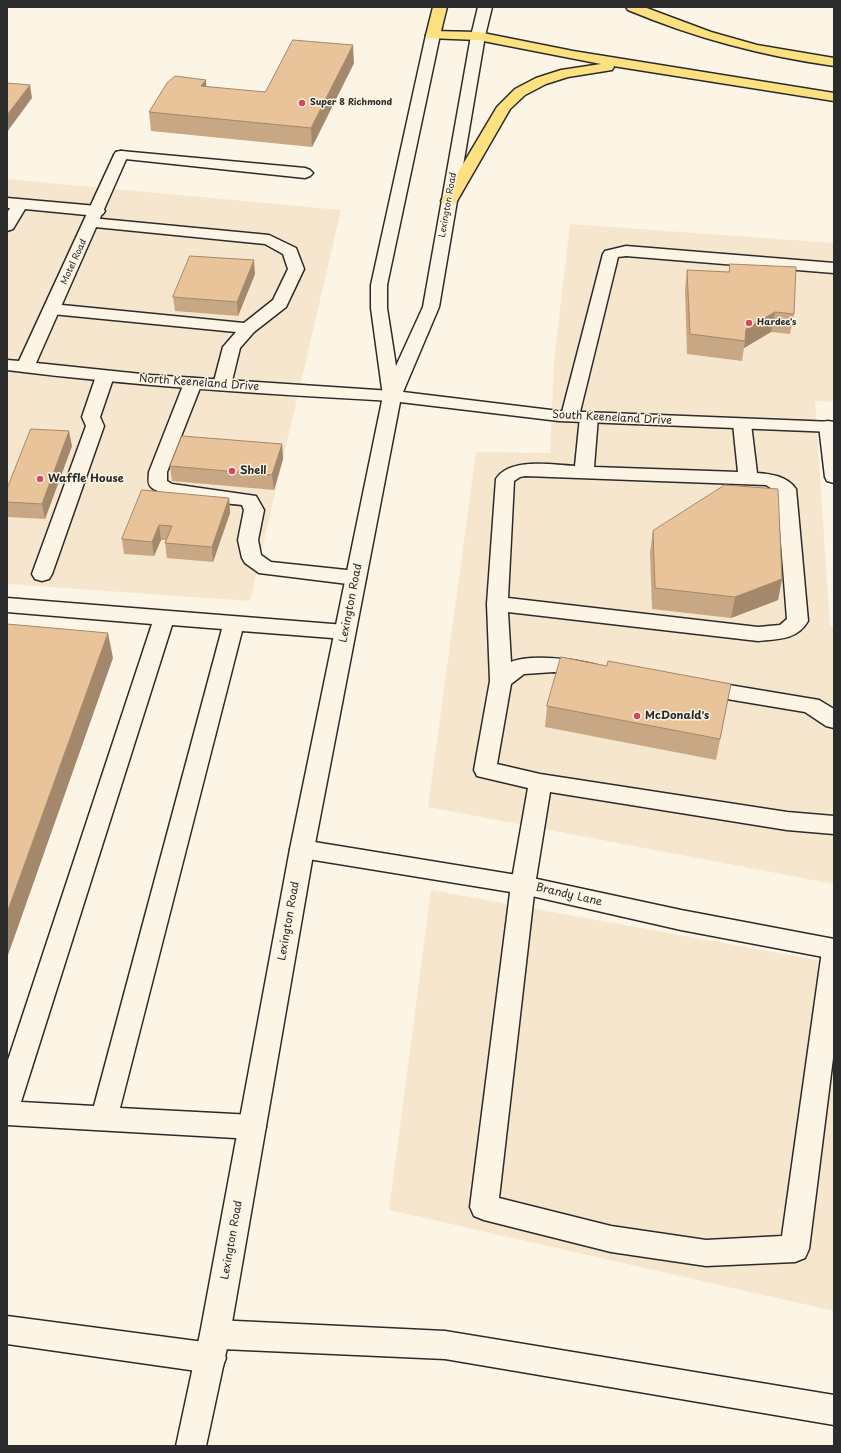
<!DOCTYPE html>
<html>
<head>
<meta charset="utf-8">
<style>
  body { margin:0 }
  #map { position:relative; width:841px; height:1453px; overflow:hidden; background:#fcf5e5; font-family:"Playpen Sans",sans-serif }
  canvas { display:block }
  .frame { position:absolute; inset:0; border:8px solid #2b2b2b; pointer-events:none }
</style>
</head>
<body>
<div id="map">
<canvas width="841" height="1453"></canvas>
<div class="frame"></div>
</div>
<script>
const c = document.querySelector('canvas').getContext('2d');
c.lineJoin = 'round';
function paint(path, color) {
  c.fillStyle = color;
  c.fill(path, 'evenodd');
}
function trace(path, color, width, dash) {
  c.strokeStyle = color;
  c.lineWidth = width;
  c.lineCap = dash ? 'butt' : 'round';
  c.setLineDash(dash || []);
  c.stroke(path);
}
function drawText(font, color, halo, rows, align = 'center') {
  c.font = font + ' "Playpen Sans",sans-serif';
  c.lineWidth = 3;
  c.setLineDash([]);
  c.textBaseline = 'middle';
  c.strokeStyle = halo;
  c.fillStyle = color;
  for (const [text, x, y, turn = 0] of rows) {
    c.save();
    c.translate(x, y);
    c.rotate((+turn || 0) * Math.PI / 180);
    c.textAlign = isNaN(turn) ? turn : align;
    if (halo) c.strokeText(text, 0, 0);
    c.fillText(text, 0, 0);
    c.restore();
  }
}
const built = new Path2D(`
  M7 179 341 210 250 601 7 584Z
  M570 224 834 243V402L815 401 830 626 834 627V884L428 807 476 452 550 453 554 362Z
  M431 890 834 963V1311L389 1210Z`);
const service = new Path2D(`
  M121 151 305 168 310 170 313 173 310 176 305 178 116 158 114 155 116 152Z
  M7 198 97 206 103 208 105 211 103 214 97 216 25 209 13 229 7 231V213L10 208H7Z
  M91 218 269 235 296 248 304 269 286 307 254 332 240 348 231 385 228 389 222 390 216 389 213 385 223 347 236 332 52 314 46 313 44 309 46 305 52 304 244 323 273 300 288 269 283 254 265 244 85 226 83 223 85 220Z
  M626 246 834 263V273L626 256 618 257 579 416 576 420 570 421 564 420 561 416 603 254 605 251Z
  M105 371 111 372 114 376 100 417 104 426 52 574 49 579 42 581 35 579 32 574 86 426 82 417 96 376 99 372Z
  M193 378 199 379 202 383 167 472V481L172 484 256 496 264 510 258 540 261 555 271 562 356 571 363 573 366 578 363 583 356 585 259 573 245 563 242 558 238 540 244 510 242 505C224 503 161 498 151 487 147 483 149 477 149 472L184 383 187 379Z
  M589 412 595 413 598 417 594 467 738 472 733 424 736 420 742 419 748 420 751 424 757 473C771 474 787 476 796 489L808 621C797 640 778 639 758 641L508 612 511 662C531 654 574 659 596 665L599 670 596 675 588 677 554 672 524 674 511 684 497 764 540 774 787 812 834 816V834L787 830 550 792 535 885 499 1198 611 1226 706 1240 782 1236 822 951 825 944 834 941V1050L809 1249 805 1258 795 1262 706 1266 611 1252 484 1220 474 1216 470 1207 511 885 528 788 477 776 474 770 490 681 487 604 496 479C510 457 552 465 575 466L580 417 583 413ZM525 476 766 485 777 492 787 619 780 625 758 627 508 598 514 481 520 477Z
  M828 421 834 422V483L827 481 825 477 819 426 822 422Z
  M7 598 345 625 352 627 355 632 352 637 345 639 242 631 120 1108 253 1115 263 1119 266 1127 263 1135 253 1139 7 1125V1063L152 624 7 612ZM172 625 222 629 94 1106 21 1102Z
  M699 680 819 700 834 709V728L826 726 805 712 691 693 688 688 691 683Z
  M7 1316 204 1342 200 1334 205 1324 215 1320 445 1331 834 1395V1425L445 1359 222 1349 226 1358 222 1368 211 1373 7 1344Z`);
const minor = new Path2D(`
  M121 151 126 152 128 155 36 363 151 375 392 391 398 392 401 396 398 400 392 401C263 394 135 386 7 370V360L19 361 114 155 116 152Z
  M302 840 523 876 681 910 834 939V959L681 930 523 894 302 858 294 855 290 849 294 843Z`);
const secondary = new Path2D(`
  M478 7H492L485 36 439 307 403 392 559 411 834 422V432L559 421 400 402 314 849 230 1334 206 1446H176L200 1334 290 849 383 396 371 308V285L426 35 428 32H438L440 35 387 285V308L396 366 423 307 471 36Z`);
const primary = new Path2D(`
  M433 7H447L440 35 438 38H428L426 35Z`);
const motorway = new Path2D(`
  M626 7H644L711 32 757 45 834 58V66C763 56 695 38 628 10Z
  M433 31 478 32 573 51 834 93V101L613 66 614 67 612 70 568 77 546 84 525 95 510 109 457 201 454 204 449 206 444 204 441 201 497 107 515 89 536 78 561 70 601 64 478 40 428 38 426 35 428 32Z`);
const wall = new Path2D(`
  M354 63 312 147 151 131 149 112 206 80V87L265 92Z
  M687 270 794 314 790 334 771 332 744 348 742 361 687 354 685 290Z
  M255 274 238 316 175 311 173 297Z
  M282 444 283 459 274 490 172 481 170 466Z
  M72 446 45 519 7 517V489Z
  M229 498 230 513 213 562 167 558 165 543 166 540H161L154 556 124 554 122 539Z
  M653 531 782 579 778 600 731 618 652 609 650 552Z
  M607 666 731 684 716 760 545 727 547 706Z`);
const shadedWall = new Path2D(`
  M353 45 354 63 312 147 311 128Z
  M206 80 207 98 201 86Z
  M30 85 32 98 7 132V115Z
  M254 260 255 274 238 316 237 302Z
  M775 312 771 332 744 348 745 341 746 329Z
  M69 431 72 446 45 519 42 504Z
  M282 444 283 459 274 490 272 475Z
  M229 498 230 513 213 562 212 547Z
  M159 525 161 540 154 556 152 542Z
  M782 579 778 600 731 618 735 597Z
  M108 633 113 658 7 958V913Z`);
const building = new Path2D(`
  M293 40 353 45 311 128 149 112 167 83 175 76 206 80 201 86 265 92Z
  M7 83 30 85 7 115Z
  M190 256 254 260 237 302 173 297Z
  M730 264 796 267 794 314 775 312 746 329 745 341 690 334 687 270 729 272Z
  M31 429 69 431 42 504 7 502V489Z
  M182 436 282 444 272 475 170 466Z
  M725 485 778 489 782 579 735 597 655 588 653 531Z
  M142 490 229 498 212 547 165 543 172 526 159 525 152 542 122 539Z
  M7 624 108 633 7 913Z
  M561 657 607 666 608 661 731 684 720 739 547 706Z`);
const markers = [
  [302,103,4,"#d1495b"],
  [749,323,4,"#d1495b"],
  [232,471,4,"#d1495b"],
  [40,479,4,"#d1495b"],
  [637,716,4,"#d1495b"]
];
const farPoinames = [
  ["Super 8 Richmond",310,103],
  ["Hardee's",757,323]
];
const farStreetnames = [
  ["Lexington Road",448,205,-80],
  ["Motel Road",74,262,-65]
];
const streetNames = [
  ["North Keeneland Drive",199,383,4],
  ["South Keeneland Drive",612,418,3],
  ["Lexington Road",351,603,-79],
  ["Brandy Lane",569,895,13],
  ["Lexington Road",289,921,-80],
  ["Lexington Road",232,1240,-80]
];
const poiNames = [
  ["Shell",240,471],
  ["Waffle House",48,479],
  ["McDonald's",645,716]
];
paint(built, '#f6e6ce');
trace(service, '#2b2b2b', 3);
trace(minor, '#2b2b2b', 3);
trace(secondary, '#2b2b2b', 3);
trace(primary, '#2b2b2b', 3);
trace(motorway, '#2b2b2b', 3);
paint(service, '#fcf5e5');
paint(minor, '#fcf5e5');
paint(secondary, '#fcf5e5');
paint(primary, '#fde080');
paint(motorway, '#fde080');
paint(wall, '#c8a884');
paint(shadedWall, '#a3886b');
paint(building, '#e9c399');
trace(building, '#a3886b', 1);
for (const [x, y, r, color] of markers) {
  const dot = new Path2D();
  dot.arc(x, y, r, 0, 2 * Math.PI);
  c.fillStyle = color;
  c.fill(dot);
  trace(dot, '#fcf5e5', 1.5);
}
drawText('bold 9px', '#2b2b2b', '#fcf5e5', farPoinames, 'left');
drawText('9px', '#2b2b2b', '#fcf5e5', farStreetnames);
drawText('11px', '#2b2b2b', '#fcf5e5', streetNames);
drawText('bold 11px', '#2b2b2b', '#fcf5e5', poiNames, 'left');
</script>
</body>
</html>
